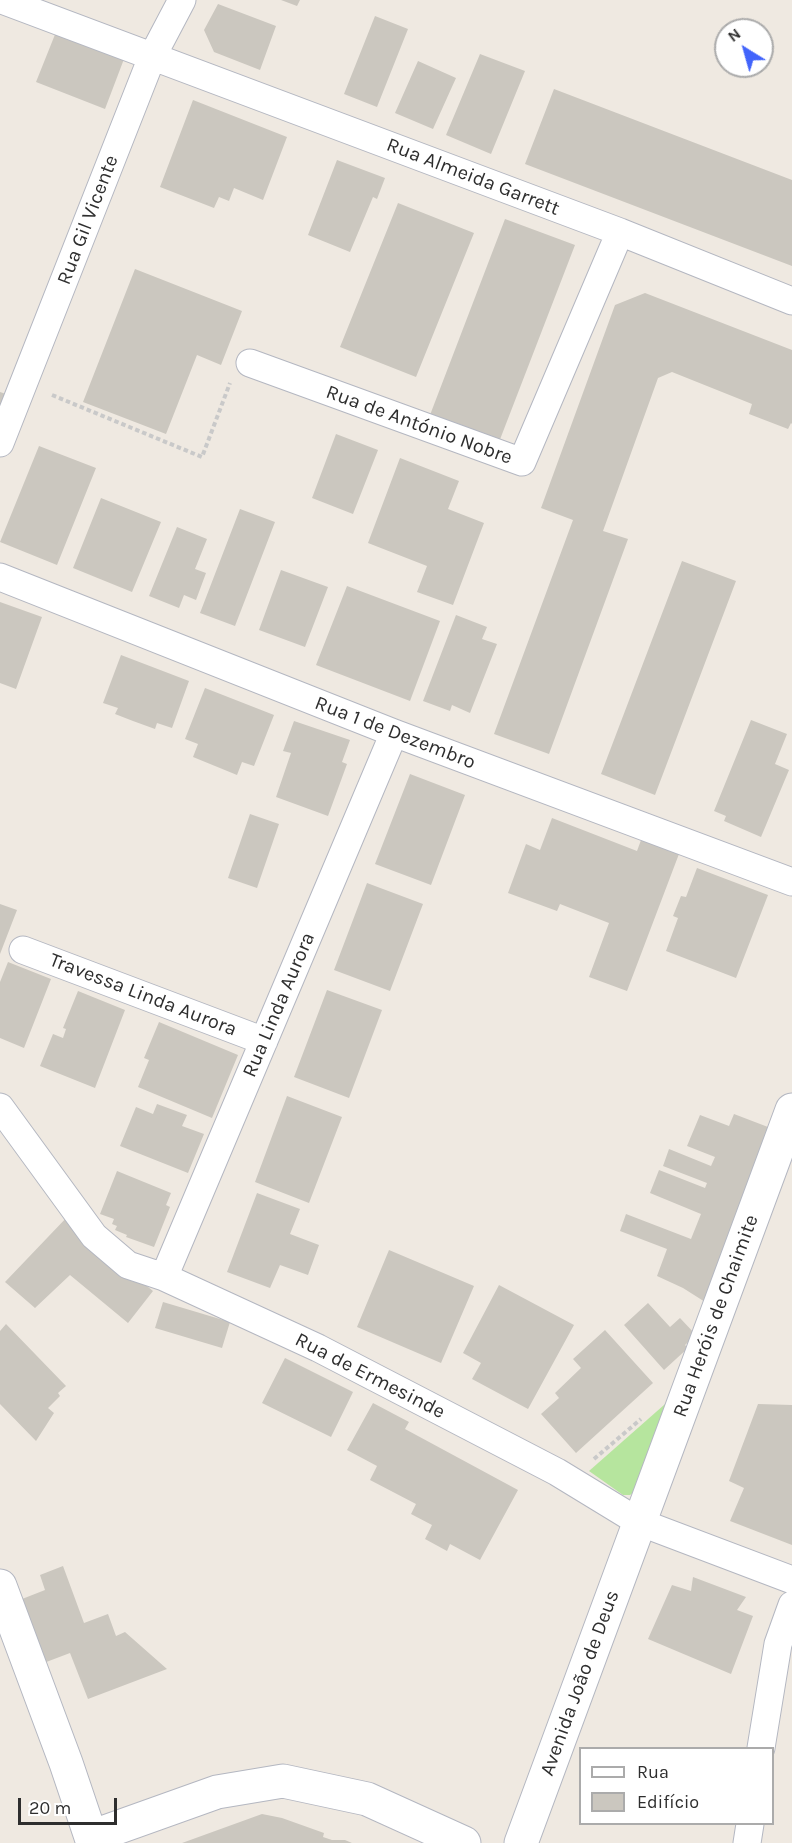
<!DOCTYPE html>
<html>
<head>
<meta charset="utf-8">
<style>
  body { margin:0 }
  #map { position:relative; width:792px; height:1843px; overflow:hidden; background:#efe9e1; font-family:Karla,sans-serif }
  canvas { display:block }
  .legend { position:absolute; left:579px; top:1747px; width:195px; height:78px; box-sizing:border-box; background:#fff; border:2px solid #ababab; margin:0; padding:8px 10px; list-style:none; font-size:18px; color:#2e2e2e }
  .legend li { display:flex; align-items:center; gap:12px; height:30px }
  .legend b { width:30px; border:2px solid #ababab }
  .north { position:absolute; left:714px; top:18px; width:60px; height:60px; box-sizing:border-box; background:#fff; border:2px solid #ababab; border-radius:50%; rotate:323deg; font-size:16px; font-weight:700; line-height:24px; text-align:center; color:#2e2e2e }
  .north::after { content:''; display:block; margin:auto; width:21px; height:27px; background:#4264fb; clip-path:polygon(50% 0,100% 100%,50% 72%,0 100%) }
  .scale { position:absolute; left:18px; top:1798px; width:99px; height:27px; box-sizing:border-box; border:3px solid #2e2e2e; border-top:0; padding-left:8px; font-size:18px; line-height:21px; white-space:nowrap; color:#2e2e2e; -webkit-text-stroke:4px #fff; paint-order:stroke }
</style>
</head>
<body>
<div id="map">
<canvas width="792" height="1843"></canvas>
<ul class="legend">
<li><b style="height:8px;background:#fff"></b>Rua</li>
<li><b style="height:16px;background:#cbc7bf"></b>Edifício</li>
</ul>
<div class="north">N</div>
<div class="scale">20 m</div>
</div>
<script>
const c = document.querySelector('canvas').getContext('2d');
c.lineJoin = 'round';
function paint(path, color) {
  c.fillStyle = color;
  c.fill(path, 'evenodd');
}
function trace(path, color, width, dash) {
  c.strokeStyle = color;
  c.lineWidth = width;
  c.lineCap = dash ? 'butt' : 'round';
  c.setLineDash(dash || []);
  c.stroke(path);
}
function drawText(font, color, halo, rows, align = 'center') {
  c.font = font + ' Karla,sans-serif';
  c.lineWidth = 5;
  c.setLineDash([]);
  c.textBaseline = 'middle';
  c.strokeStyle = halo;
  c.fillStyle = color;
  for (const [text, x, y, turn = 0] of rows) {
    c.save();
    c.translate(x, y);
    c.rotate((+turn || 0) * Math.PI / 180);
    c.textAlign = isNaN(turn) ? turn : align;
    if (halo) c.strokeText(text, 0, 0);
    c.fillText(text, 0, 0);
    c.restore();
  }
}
const green = new Path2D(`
  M681 1390 637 1490 630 1495H623L589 1471Z`);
const building = new Path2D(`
  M281 0H300L297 6Z
  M218 4 276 26 260 70 214 52 204 30Z
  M375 16 408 29 377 107 344 94Z
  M56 32 124 59 105 109 36 82Z
  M480 54 525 71 491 154 446 135Z
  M418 61 456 78 433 129 395 113Z
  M554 89 792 180V266L525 164Z
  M193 100 287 137 263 200 234 188 229 201 219 197 214 208 160 187Z
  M337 160 385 178 377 199 373 197 350 252 308 235Z
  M398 203 474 233 416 377 340 347Z
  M505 219 575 245 499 442 430 415Z
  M135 269 242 311 221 365 197 355 166 434 83 402Z
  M645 293 792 350V424L791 423 788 429 749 414 752 404 672 372 658 378 603 531 628 539 549 754 494 734 573 520 541 508 615 305Z
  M0 392 6 394 0 409Z
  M336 434 378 450 353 514 312 498Z
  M39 446 96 468 57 565 0 542Z
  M400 458 459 481 448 509 484 523 453 605 417 592 427 566 368 543Z
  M101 498 161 522 132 592 73 568Z
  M240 509 275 522 235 626 200 613Z
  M177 527 207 539 195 569 206 573 196 600 184 595 179 608 149 596Z
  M682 561 736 581 655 795 601 774Z
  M281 570 328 587 305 647 259 630Z
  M347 586 440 621 410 701 316 665Z
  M0 602 42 617 16 689 0 683Z
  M456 615 487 627 482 639 497 644 470 713 452 705 450 711 423 701Z
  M121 655 189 681 172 728 157 723 155 729 133 721 115 714 118 708 103 703Z
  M205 688 274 715 254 766 242 762 237 775 193 757 198 744 185 739Z
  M751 720 787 734 775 764 789 770 761 837 724 821 726 816 714 811Z
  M294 721 350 740 342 762 347 764 328 816 276 797 291 753 283 751Z
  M410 774 465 795 431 885 375 864Z
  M250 814 279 824 257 888 228 878Z
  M552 818 637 851 644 832 682 846 627 991 589 977 609 923 560 904 557 911 508 893 526 844 540 850Z
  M697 868 768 895 736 978 666 951 678 918 673 916 681 896 686 897Z
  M367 883 423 904 390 991 334 970Z
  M0 904 17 910 0 954Z
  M8 962 51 979 24 1048 0 1038V982Z
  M327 990 382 1010 349 1098 294 1077Z
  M78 991 125 1010 95 1088 40 1066 53 1034 63 1038 66 1029 63 1028Z
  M159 1022 238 1055 212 1118 138 1087 149 1060 144 1058Z
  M287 1096 342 1117 309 1203 255 1182Z
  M157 1104 187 1115 182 1126 204 1134 188 1173 120 1146 136 1107 153 1114Z
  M734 1114 781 1132 713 1307 683 1288 657 1276 667 1249 620 1231 626 1214 691 1239 701 1214 650 1193 659 1170 705 1188 707 1183 663 1166 669 1149 711 1166 715 1157 687 1146 700 1115 729 1126Z
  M117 1171 171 1193 166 1205 170 1207 154 1247 126 1237 127 1235 115 1230 117 1226 112 1224 114 1219 100 1214Z
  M257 1193 300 1209 290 1234 319 1245 308 1275 280 1265 270 1288 227 1272Z
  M69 1215 95 1244 153 1291 128 1323 70 1275 35 1308 5 1282Z
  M389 1250 474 1286 441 1363 357 1327Z
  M499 1285 574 1325 528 1409 472 1379 481 1363 463 1353Z
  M163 1302 230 1322 222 1348 155 1328Z
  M648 1303 670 1327 680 1318 696 1335 685 1345 688 1348 664 1370 624 1325Z
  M6 1324 66 1386 58 1393 60 1396 48 1408 54 1413 36 1441 0 1404V1331Z
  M605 1330 653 1383 576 1453 541 1414 559 1398 555 1393 581 1368 573 1359Z
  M285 1358 353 1392 331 1437 262 1403Z
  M373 1403 409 1422 405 1429 518 1490 480 1560 450 1544 447 1551 425 1539 432 1525 411 1514 416 1504 370 1480 377 1466 347 1450Z
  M758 1404 792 1405V1545L730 1521 744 1488 729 1481Z
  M63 1566 84 1623 108 1614 116 1636 125 1632 167 1669 88 1699 70 1653 41 1664 17 1601 45 1590 40 1575Z
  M693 1577 746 1597 737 1610 753 1616 731 1674 648 1639 672 1585 691 1591Z
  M262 1814 282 1818 324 1833 323 1837 332 1840H345L352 1843H182Z`);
const path = new Path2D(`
  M52 395 202 457 230 383
  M594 1459 641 1419`);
const minor = new Path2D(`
  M2 0 620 232 792 301
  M250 363 522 462 620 232
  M0 443 152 57 182 0
  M0 577 394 733 792 882
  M23 950 264 1041
  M0 1107 94 1236 128 1265 164 1277 318 1348 557 1472 639 1522 792 1580
  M164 1277 394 733
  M761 1748 778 1644 792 1605
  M747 1843 750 1824`);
const tertiary = new Path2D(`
  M521 1843 792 1110`);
const secondary = new Path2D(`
  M0 1586 66 1763 93 1843
  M91 1837 217 1792 283 1781 367 1799 464 1843`);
const streetNames = [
  ["Rua Almeida Garrett",473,177,21],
  ["Rua Gil Vicente",88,220,-69],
  ["Rua de António Nobre",419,425,20],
  ["Rua 1 de Dezembro",395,733,21],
  ["Travessa Linda Aurora",143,995,21],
  ["Rua Linda Aurora",279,1005,-67],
  ["Rua Heróis de Chaimite",716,1316,-70],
  ["Rua de Ermesinde",370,1376,27],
  ["Avenida João de Deus",580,1683,-70]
];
paint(green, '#b6e59e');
paint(building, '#cbc7bf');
trace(minor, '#b4b7c1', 29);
trace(tertiary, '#b4b7c1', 35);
trace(secondary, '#b4b7c1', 35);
trace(path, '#c9c9c9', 4, [4.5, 3]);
trace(minor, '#fff', 27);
trace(tertiary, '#fff', 33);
trace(secondary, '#fff', 33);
drawText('20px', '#2e2e2e', '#fff', streetNames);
</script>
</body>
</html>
